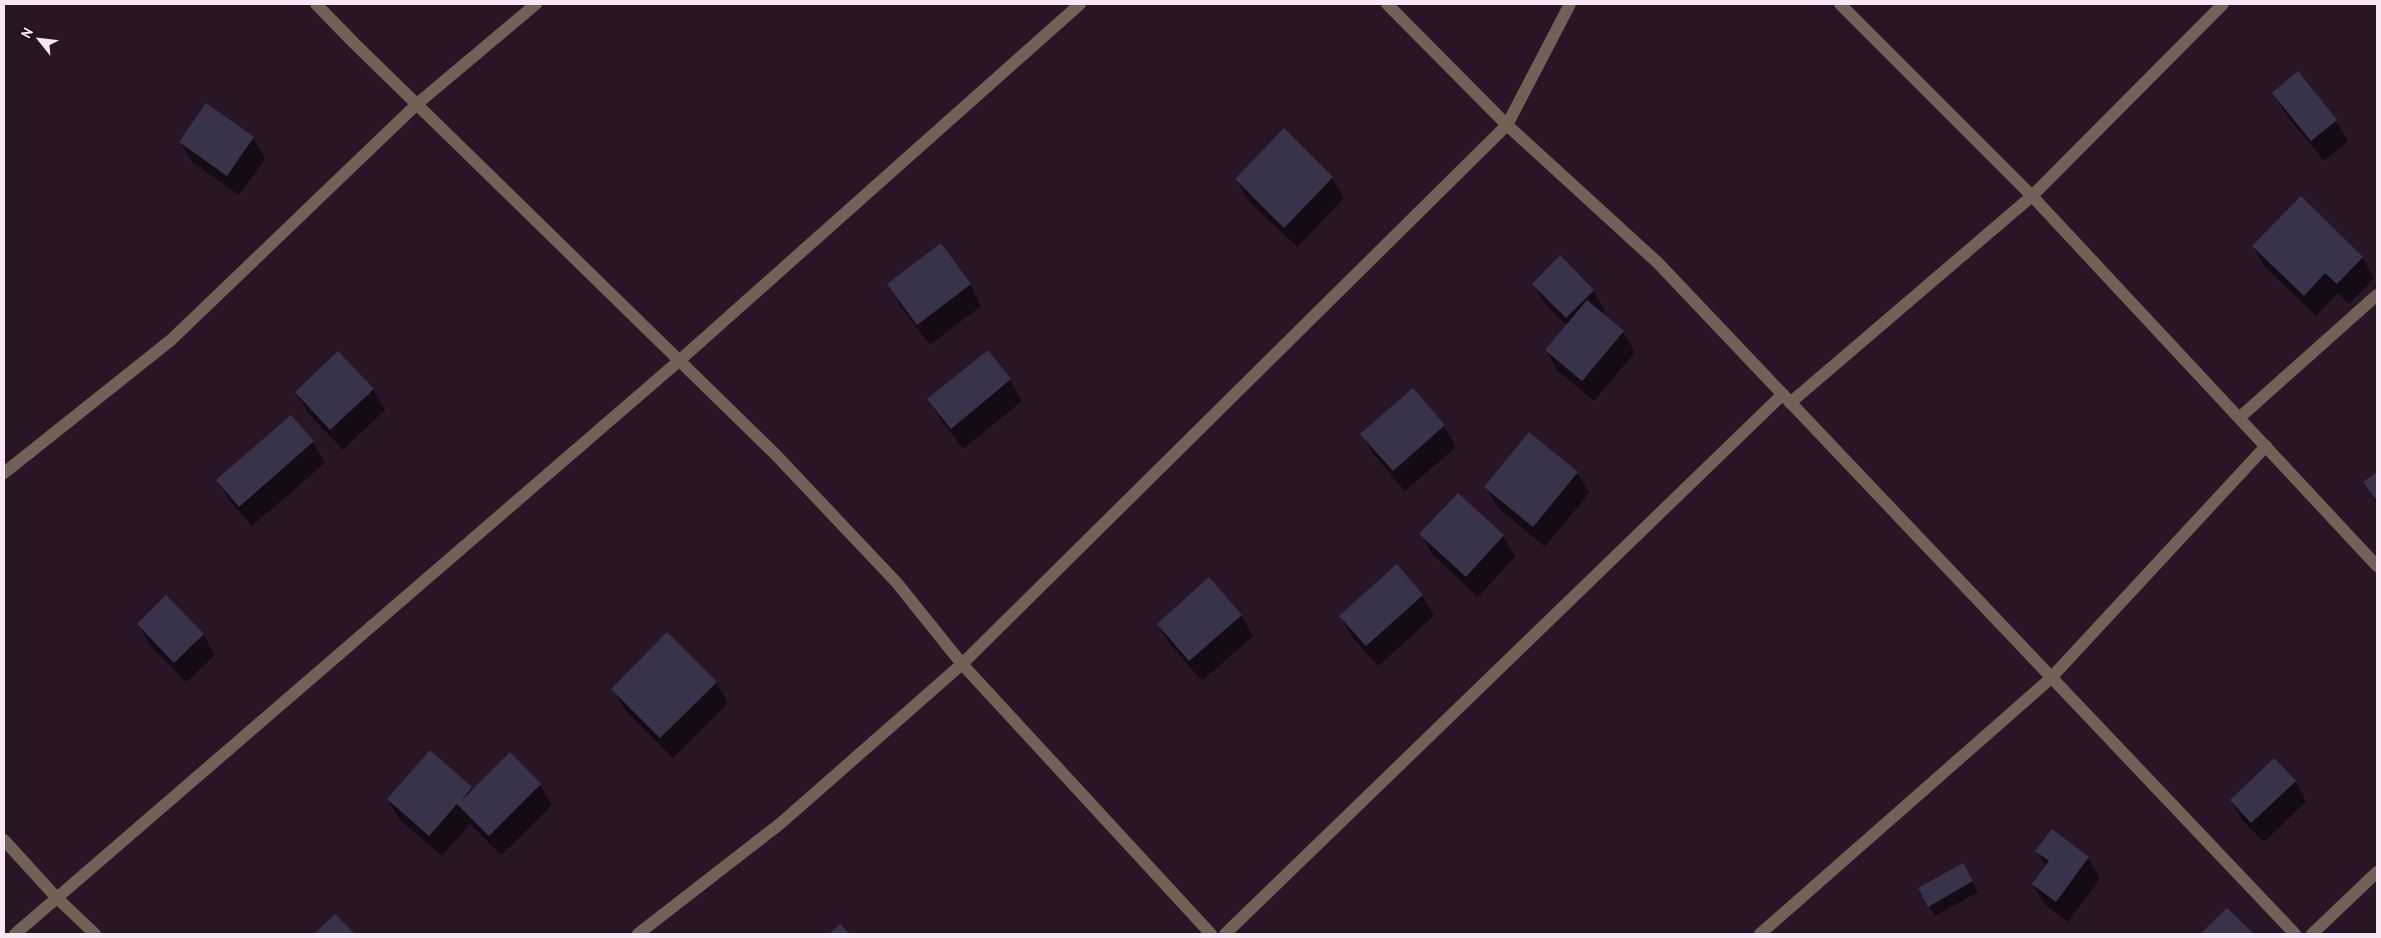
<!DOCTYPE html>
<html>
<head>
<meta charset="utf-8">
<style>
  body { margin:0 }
  #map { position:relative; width:2381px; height:938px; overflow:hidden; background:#281627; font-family:"PT Sans",sans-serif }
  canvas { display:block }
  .frame { position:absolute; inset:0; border:5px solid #f6e9f5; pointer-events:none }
  .north { position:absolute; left:15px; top:15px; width:50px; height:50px; -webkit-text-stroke:4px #1e0c1e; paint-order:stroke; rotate:299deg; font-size:14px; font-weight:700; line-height:20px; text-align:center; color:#f6e9f5 }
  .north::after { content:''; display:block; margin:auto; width:18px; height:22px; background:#f6e9f5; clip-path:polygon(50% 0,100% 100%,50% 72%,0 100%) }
</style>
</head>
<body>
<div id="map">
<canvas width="2381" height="938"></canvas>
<div class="frame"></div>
<div class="north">N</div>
</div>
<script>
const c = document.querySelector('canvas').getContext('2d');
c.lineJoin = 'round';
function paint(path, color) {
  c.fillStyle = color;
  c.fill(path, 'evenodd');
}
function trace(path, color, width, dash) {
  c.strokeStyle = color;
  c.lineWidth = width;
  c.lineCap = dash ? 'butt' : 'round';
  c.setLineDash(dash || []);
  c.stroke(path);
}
const shadow = new Path2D(`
  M2273 93 2336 121 2348 141 2324 161 2285 113Z
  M1284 130 1332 178 1344 198 1297 247 1248 200 1236 179Z
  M253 138 265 159 239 195 192 162 180 142Z
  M941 245 970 285 981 306 930 345 900 305 889 284Z
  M2253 246 2362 257 2374 278 2349 304 2338 293 2316 316 2265 267Z
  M1534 285 1593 290 1605 311 1602 314 1623 332 1635 352 1594 401 1558 371 1546 350 1567 326 1546 305Z
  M987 352 1010 380 1022 401 963 449 941 420 929 400Z
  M373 389 385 410 343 450 308 413 296 392Z
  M1413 390 1444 426 1456 447 1405 491 1374 455 1362 434Z
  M313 442 325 463 252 526 230 501 218 481Z
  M1577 472 1589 493 1545 547 1498 508 1486 487Z
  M2377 473V504L2365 483Z
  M1458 494 1503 536 1515 557 1478 597 1433 555 1421 534Z
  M1422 595 1434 616 1378 666 1352 637 1340 616Z
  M1241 615 1253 636 1202 681 1170 644 1158 624Z
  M138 624 203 634 215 655 186 682 150 645Z
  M716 682 728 703 673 758 625 710 613 689Z
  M2295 781 2306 802 2264 842 2243 821 2231 801Z
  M540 785 552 805 501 855 470 824 442 856 400 820 388 799 471 788 473 791Z
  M2052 831 2088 858 2100 879 2068 922 2045 905 2033 884 2046 867 2037 851Z
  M1963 864 1978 892 1935 916 1929 906Z`);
const building = new Path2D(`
  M2298 71 2337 120 2311 141 2272 93Z
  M206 103 254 137 227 176 179 142Z
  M1284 128 1333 177 1284 228 1235 179Z
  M2301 196 2363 257 2337 284 2325 273 2304 296 2252 246Z
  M941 243 971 284 917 325 887 284Z
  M1560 255 1594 290 1566 318 1532 284Z
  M1587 300 1624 331 1582 381 1545 350Z
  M988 350 1011 379 951 429 927 399Z
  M338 351 374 389 330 430 295 392Z
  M1413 388 1445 425 1393 471 1360 434Z
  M291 415 314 441 239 507 216 480Z
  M1529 432 1578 472 1533 527 1484 487Z
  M2377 472V501L2363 482Z
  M1458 493 1504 535 1466 577 1419 534Z
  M1397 564 1423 595 1366 646 1339 616Z
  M1209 577 1242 615 1189 661 1157 624Z
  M166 595 204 634 174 663 137 624Z
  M667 632 717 682 660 738 611 689Z
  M430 750 472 787 461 801 510 752 541 784 489 836 457 804 429 836 387 799Z
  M2274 758 2296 781 2251 823 2230 800Z
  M2052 829 2089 857 2056 902 2032 884 2049 861 2035 851Z
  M1963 863 1973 881 1928 907 1918 888Z
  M2227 908 2254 934H2200Z
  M335 914 355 934H314Z
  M840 924 850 934H829Z`);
const minor = new Path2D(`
  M316 4 354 43 776 455 897 583 962 664 1211 934
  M1387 4 1507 125 1658 263 2295 934
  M1840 4 2032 196 2377 566
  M1790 403 2032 196 2223 4
  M2239 418 2377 295
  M4 473 171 340 417 104 536 4
  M4 840 56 897 95 934
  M15 934 680 360 1080 4
  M638 934 781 823 962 664 1507 125 1570 4
  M1225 934 1783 394
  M1760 934 2050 679 2266 446
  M2312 934 2377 872`);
paint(shadow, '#0007');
paint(building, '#38324a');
trace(minor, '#726156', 12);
</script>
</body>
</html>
